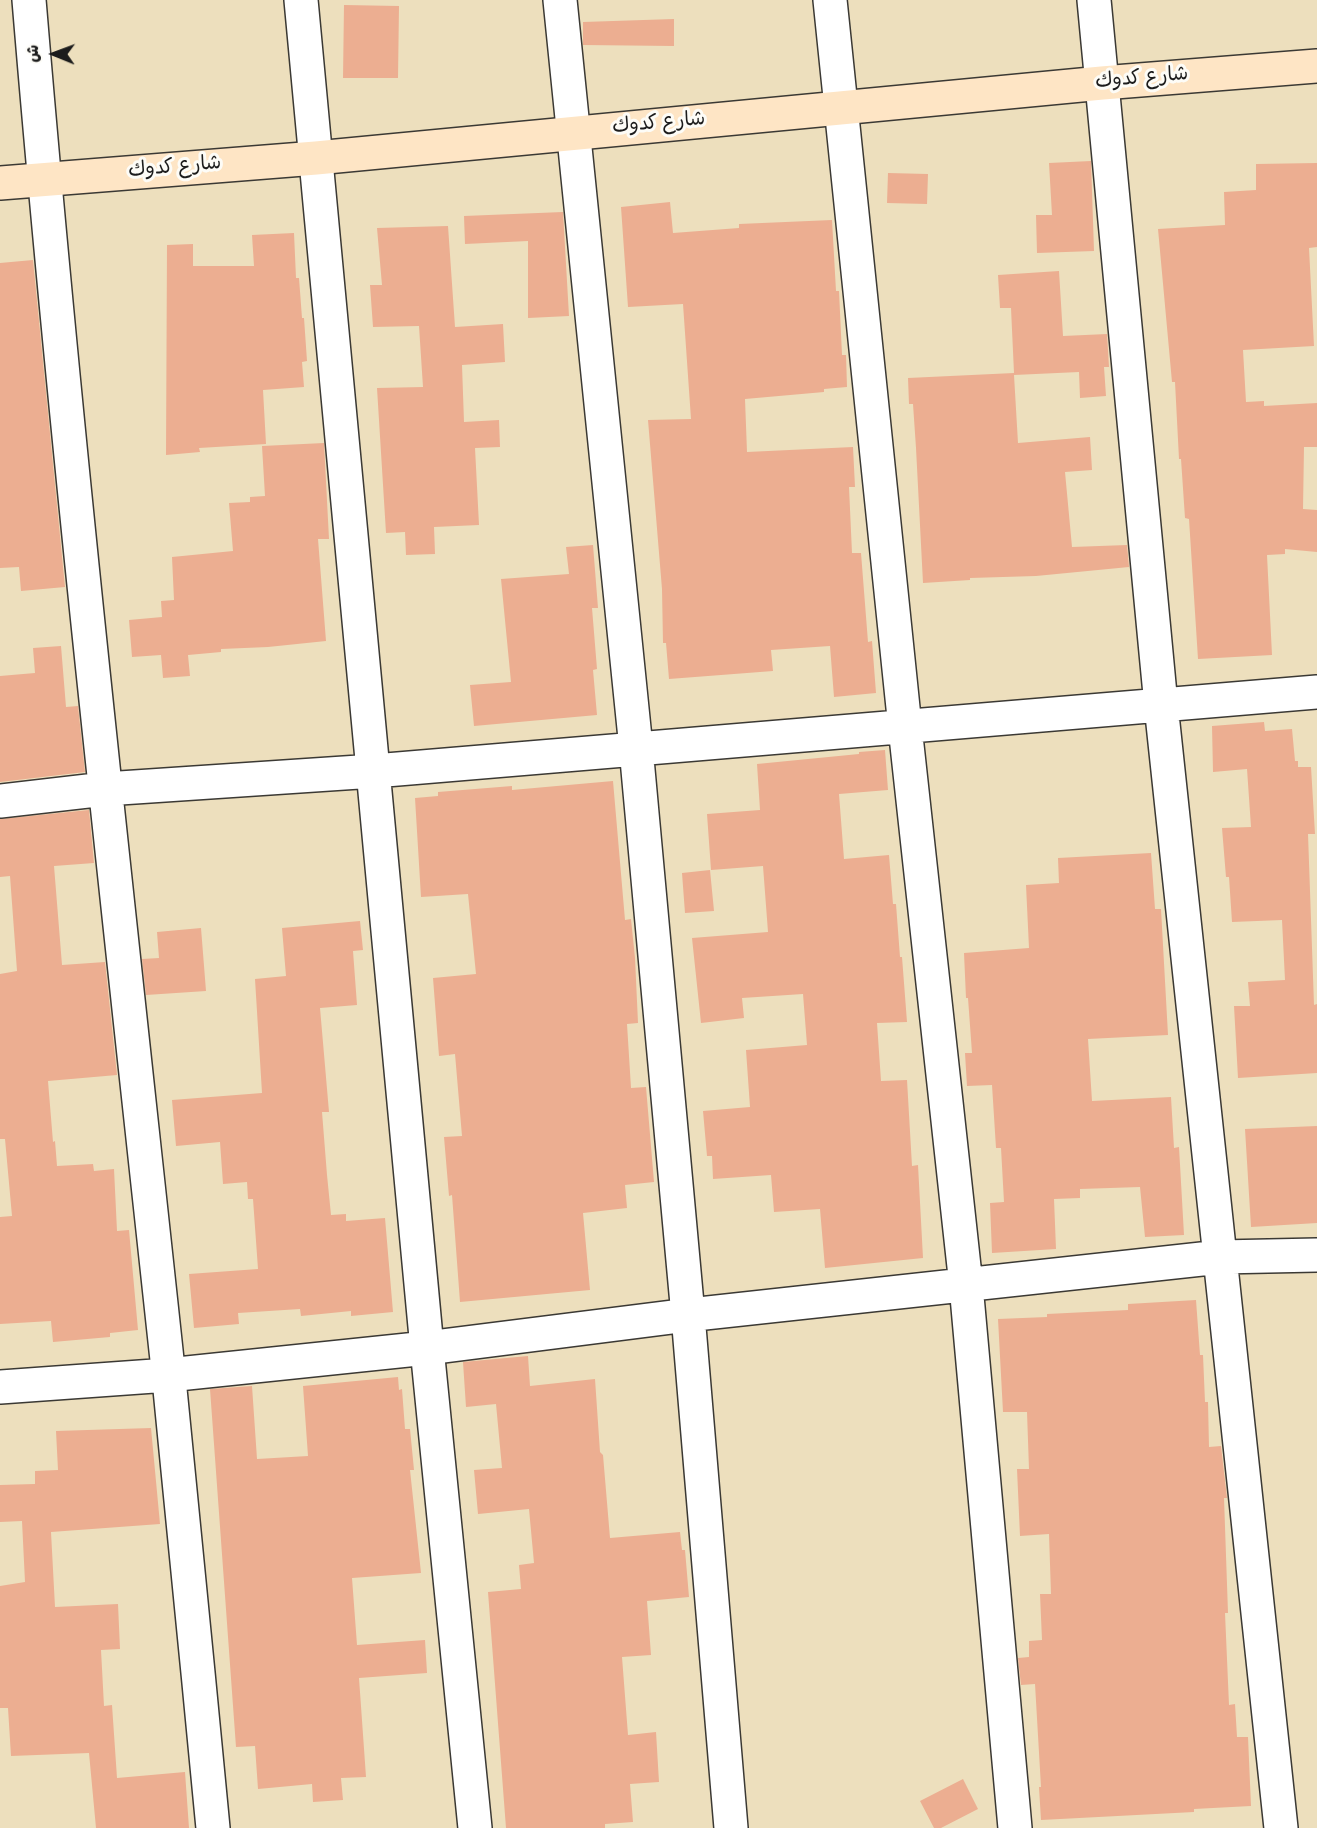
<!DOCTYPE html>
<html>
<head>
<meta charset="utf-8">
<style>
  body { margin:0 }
  #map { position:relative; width:1317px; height:1828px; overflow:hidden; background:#eddfbd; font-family:"Gochi Hand","Playpen Sans Arabic",sans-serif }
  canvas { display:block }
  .north { position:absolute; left:24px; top:24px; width:60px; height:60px; -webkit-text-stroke:4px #fdfcf7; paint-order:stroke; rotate:271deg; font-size:16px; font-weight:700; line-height:24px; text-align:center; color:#1c1c1c }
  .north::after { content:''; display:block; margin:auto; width:21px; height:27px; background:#1c1c1c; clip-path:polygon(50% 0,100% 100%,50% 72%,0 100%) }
</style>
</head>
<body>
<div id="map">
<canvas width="1317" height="1828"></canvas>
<div class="north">ش</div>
</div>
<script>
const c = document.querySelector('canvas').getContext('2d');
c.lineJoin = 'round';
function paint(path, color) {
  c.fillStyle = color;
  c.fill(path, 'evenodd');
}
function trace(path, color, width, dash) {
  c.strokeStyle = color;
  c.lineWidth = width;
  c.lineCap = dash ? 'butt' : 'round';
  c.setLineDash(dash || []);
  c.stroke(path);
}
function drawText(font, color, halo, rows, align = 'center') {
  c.font = font + ' "Gochi Hand","Playpen Sans Arabic",sans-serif';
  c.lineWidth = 6;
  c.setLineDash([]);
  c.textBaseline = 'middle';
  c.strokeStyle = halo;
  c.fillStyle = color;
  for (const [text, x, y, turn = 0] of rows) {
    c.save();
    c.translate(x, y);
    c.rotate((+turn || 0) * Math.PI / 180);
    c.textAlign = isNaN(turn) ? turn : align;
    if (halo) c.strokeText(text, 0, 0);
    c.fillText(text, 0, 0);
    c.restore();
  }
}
const building = new Path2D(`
  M344 5 399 6 398 78H343Z
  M674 19V46L583 45V22Z
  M1091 161 1094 251 1037 253 1036 215H1052L1049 163Z
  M1317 163V247L1309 248 1314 346 1243 350 1246 402 1264 401V406L1317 403V447H1304L1303 509 1317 510V552L1285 549V554L1267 555 1272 655 1198 659 1189 519 1185 518 1181 459H1179L1175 382H1172L1158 229 1225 225 1224 192 1256 190V164Z
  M888 173 928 174 927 204 887 203Z
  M670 202 673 233 739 228V224L832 220 836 291H839L842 355H846L847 387 824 389V392L745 399 747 452 853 447 855 487H849L852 553H861L868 642 872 641 876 693 834 697 830 646 771 650 773 671 669 679 666 643H663L662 589 648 420 691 419 683 304 628 307 621 207Z
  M563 212 569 316 528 318V241L465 244 464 216Z
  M448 226 455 327 503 324 505 362 462 365 464 422 499 420 500 447 475 448 479 525 434 527 435 554 406 555 405 532 386 533 377 388 423 387 419 326 373 327 370 285H382L377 228Z
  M294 233 296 278H299L302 318H304L307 361 302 362 304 387 263 390 266 444 199 448 200 452 166 455 167 245 193 244V266H254L252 235Z
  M33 260 65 587 21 591 19 567 0 568V263Z
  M1059 271 1063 336 1107 334 1109 367H1104L1106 396 1080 398 1079 372 1014 375 1018 443 1090 437 1092 470 1065 472 1072 547 1127 545 1129 567 1036 576 970 578V580L923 583 916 448 913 404H909L908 378 1014 373 1011 308H1000L998 275Z
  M324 443 329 539H318L326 641 268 647 221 649V652L188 655 190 676 163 678 161 655 132 657 129 620 162 617 161 601 174 600 172 557 233 551 229 503 250 502V497L265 496 262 446Z
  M593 545 598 608H592L597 669 593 670 597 715 474 726 470 685 511 682 501 579 569 574 566 547Z
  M61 646 66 707 78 706 85 772 0 782V676L35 673 33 648Z
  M1264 722 1265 731 1292 729 1295 761H1298V767H1311L1315 834H1308L1314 1005 1317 1004V1073L1238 1078 1234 1006H1250L1248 982 1285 980 1282 920 1232 922 1229 877H1226L1222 828 1251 827 1247 769 1213 772 1212 726Z
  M885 750 888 790 839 794 844 859 889 855 893 904H896L900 957H902L907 1022 877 1023 881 1081 907 1080 912 1166 918 1165 923 1258 825 1268 820 1209 774 1212 771 1175 713 1179 712 1156H707L703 1111 750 1107 746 1050 807 1045 803 994 742 998 744 1018 701 1023 692 938 768 932 763 866 711 870 707 814 760 810 757 764 859 754V752Z
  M613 781 625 920 631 919 635 958 638 1023 627 1024 631 1088 646 1087 654 1182 625 1185 627 1208 583 1213 590 1290 460 1302 452 1195 449 1196 444 1137 462 1136 455 1054 439 1056 433 978 476 974 468 894 421 897 415 798 438 796V792L512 786V790Z
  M89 810 94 863 54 866 62 965 105 962 117 1075 48 1081 53 1142 55 1141 57 1166 93 1164 94 1171 114 1169 117 1231 129 1230 138 1330 110 1333V1337L53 1342 51 1321 0 1324V1217L12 1216 5 1139H0V974L17 971 10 876 0 877V819Z
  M1151 853 1155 909H1161L1168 1035 1088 1039 1092 1101 1171 1097 1174 1148 1179 1147 1184 1235 1145 1237 1140 1187 1080 1189V1198L1054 1199 1056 1249 992 1253 990 1203 1004 1202 1001 1148H996L992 1085 967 1086 965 1053H972L968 998H966L964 953 1029 948 1026 885 1059 883 1058 858Z
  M710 870 714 911 685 913 682 873Z
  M360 921 363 950 353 951 357 1005 320 1008 329 1112H322L327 1175 331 1215 346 1214V1221L385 1218 393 1312 351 1316V1311L301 1316 300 1309 238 1313 239 1324 194 1328 189 1274 258 1269 253 1199H248L247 1182 223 1184 220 1142 176 1146 172 1100 262 1093 255 979 286 976 282 928Z
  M201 928 206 991 146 995 142 959 159 958 157 932Z
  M1317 1126V1223L1251 1227 1245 1129Z
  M1196 1300 1200 1355H1203L1205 1402H1208L1209 1447 1221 1446 1227 1498H1224L1228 1613H1225L1229 1705 1235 1704 1237 1737H1248L1251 1806 1194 1809V1812L1041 1820 1039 1787H1041L1035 1684 1021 1685 1018 1658 1029 1657V1641L1042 1640 1040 1594H1051L1049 1534 1020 1536 1017 1469H1029L1027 1412H1003L998 1319 1047 1317V1314L1128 1310V1304Z
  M528 1356 530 1386 595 1379 600 1452 603 1455 610 1538 680 1532 682 1550H685L689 1597 647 1601 651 1655 622 1657 628 1735 656 1732 659 1782 630 1784 633 1822 605 1824V1828H506L488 1592 521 1589 519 1565 534 1563 529 1509 478 1514 474 1470 502 1468 496 1404 466 1407 463 1362Z
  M398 1377 399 1390 402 1389 405 1429H410L414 1470H410L421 1573 352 1578 357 1645 425 1640 427 1673 359 1678 366 1777 341 1778 343 1800 313 1802 312 1784 258 1789 255 1746 236 1747 210 1389 252 1386 257 1459 308 1456 303 1386Z
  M151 1428 160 1524 51 1532 55 1607 118 1604 120 1649 101 1650 104 1706 112 1705 117 1778 185 1772 189 1828H96L89 1753 11 1756 8 1708H0V1586L25 1582 22 1521 0 1522V1485L35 1484V1471L58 1470 56 1431Z
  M963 1779 978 1809 941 1828H934L920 1801Z`);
const street = new Path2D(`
  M29 0C67 457 119 913 168 1369 184 1522 198 1675 213 1828
  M301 0 427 1348 475 1828
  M560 0 636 748 688 1315 731 1828
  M830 0 905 727 966 1285 1015 1828
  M1094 0 1161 705 1281 1828
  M0 801 105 789 374 771 1317 692
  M0 1387 168 1375 427 1348 688 1315 1220 1257 1317 1255`);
const secondary = new Path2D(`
  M0 183 316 158 1102 83 1317 66`);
const streetNames = [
  ["شارع كدوك",1142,80,-5],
  ["شارع كدوك",659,125,-5],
  ["شارع كدوك",175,169,-5]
];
paint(building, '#ecae91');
trace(street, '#3b3934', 36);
trace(secondary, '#3b3934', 36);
trace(street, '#fff', 33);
trace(secondary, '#fee5c5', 33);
drawText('20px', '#1c1c1c', '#fdfcf7', streetNames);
</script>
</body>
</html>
